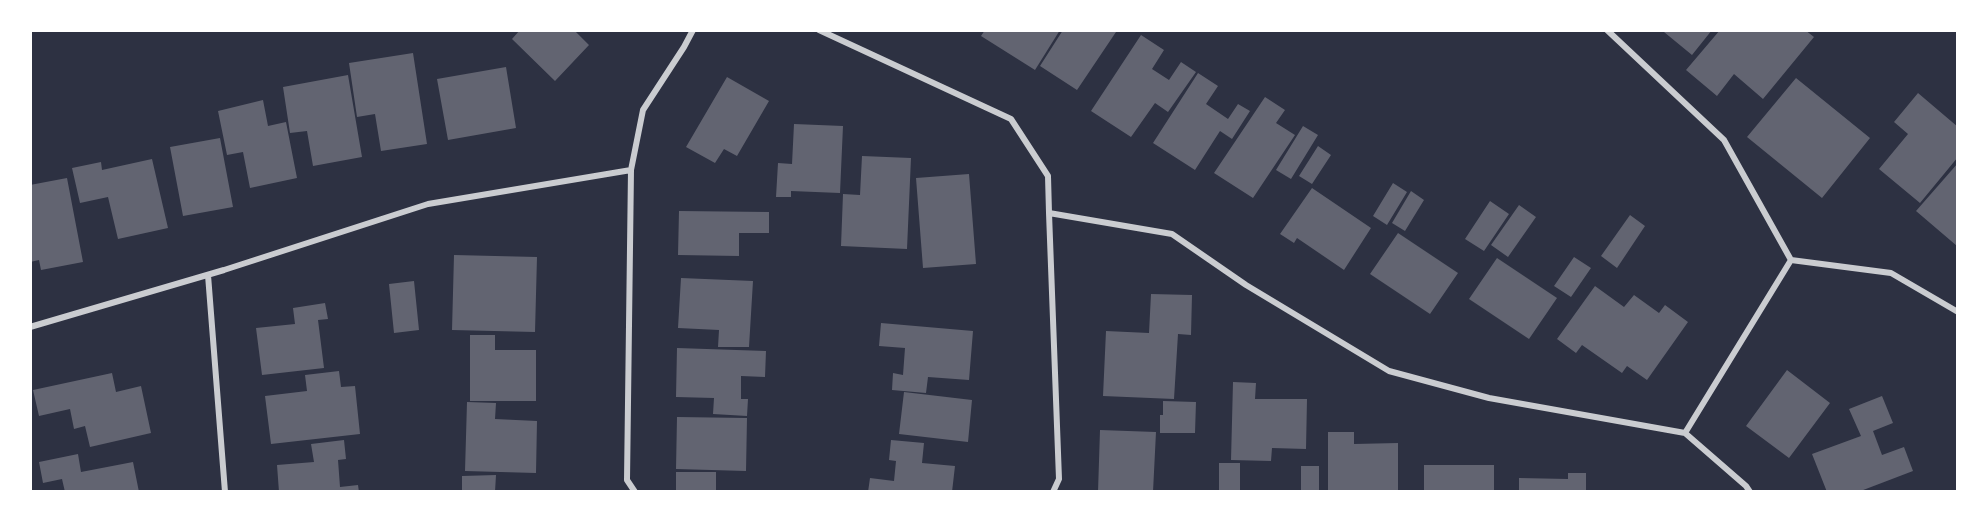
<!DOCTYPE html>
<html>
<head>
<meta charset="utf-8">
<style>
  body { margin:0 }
  #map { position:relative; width:1988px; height:522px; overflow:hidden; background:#2d3142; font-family:Lora,serif }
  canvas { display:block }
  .frame { position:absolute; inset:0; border:32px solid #fff; pointer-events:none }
</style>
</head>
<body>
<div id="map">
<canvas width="1988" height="522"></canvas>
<div class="frame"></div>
</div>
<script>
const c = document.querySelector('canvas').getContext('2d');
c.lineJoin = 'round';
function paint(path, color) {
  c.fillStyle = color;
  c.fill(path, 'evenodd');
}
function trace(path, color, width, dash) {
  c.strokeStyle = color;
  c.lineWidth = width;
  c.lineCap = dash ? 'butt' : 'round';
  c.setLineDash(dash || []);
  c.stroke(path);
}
const building = new Path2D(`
  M520 30H574L589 45 555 81 512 39Z
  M985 30H1060L1035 70 981 36Z
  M1063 30H1112L1116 32 1077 90 1040 66Z
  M1665 30H1712L1692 55 1664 32Z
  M1720 30H1805L1814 37 1763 99 1734 74 1717 96 1686 70Z
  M1141 35 1164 50 1152 69 1169 80 1181 62 1196 72 1168 112 1155 103 1131 137 1091 111Z
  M413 53 427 144 381 151 375 114 357 117 349 63Z
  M506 67 516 128 448 140 437 79Z
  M1198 73 1218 86 1206 104 1228 119 1238 104 1250 111 1232 139 1220 131 1195 170 1153 143Z
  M348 75 362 157 313 166 307 131 290 133 283 87Z
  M727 77 769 101 737 156 724 149 715 163 686 147Z
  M1796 78 1870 138 1822 198 1747 137Z
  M1918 93 1958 127V157L1920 203 1879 169 1908 134 1894 122Z
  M1265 97 1285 110 1276 123 1295 135 1253 198 1214 173Z
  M263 100 268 126 286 122 297 178 250 188 243 152 227 155 218 111Z
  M794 124 843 126 840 193 791 191V197H776L778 163 792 164Z
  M1303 126 1318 135 1291 179 1276 170Z
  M220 138 233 207 183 216 170 147Z
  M1318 146 1331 155 1312 184 1299 176Z
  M862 156 911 158 907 249 841 246 843 194 860 195Z
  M152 159 168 228 118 239 108 197 80 203 72 168 101 162 102 170Z
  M1958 163V245L1957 246 1916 211Z
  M969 174 976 264 923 268 916 178Z
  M67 178 83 262 41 270 39 260 30 262V185Z
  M1393 183 1407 192 1387 225 1373 216Z
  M1312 188 1371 228 1344 270 1297 238 1294 243 1280 234Z
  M1411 191 1424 200 1405 231 1392 223Z
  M1490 201 1509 214 1484 251 1465 239Z
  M1519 205 1536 217 1508 257 1491 245Z
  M679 211 769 212V233H739V256L678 255Z
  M1630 215 1645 226 1617 268 1601 256Z
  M1398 233 1458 273 1430 314 1370 274Z
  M454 255 537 257 535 332 452 330Z
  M1574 257 1591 268 1571 297 1554 286Z
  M1497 258 1557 298 1529 339 1469 299Z
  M681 278 753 281 749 347H718L719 330 678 328Z
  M414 281 419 330 394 333 389 284Z
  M1595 286 1624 307 1634 295 1659 313 1665 305 1688 322 1647 380 1627 366 1622 373 1582 345 1576 353 1557 339Z
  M1151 294 1192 295 1191 335 1178 334 1174 399 1103 396 1106 331 1149 333Z
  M325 303 328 319 318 320 324 368 262 375 256 328 295 324 293 308Z
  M881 323 973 331 969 380 928 377 926 393 892 390 893 373 903 375 905 348 879 346Z
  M470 335H495V350H536V401H470Z
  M677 348 766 351 765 377 741 376V399H748L747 416 713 414 714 398 676 397Z
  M1787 370 1830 403 1789 458 1746 426Z
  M339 371 341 387 355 386 360 434 271 444 265 396 307 391 305 375Z
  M112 373 116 392 141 386 151 433 90 447 85 426 74 429 70 409 39 416 33 390Z
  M1233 382 1256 383 1255 399H1307L1306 449 1272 448 1271 461 1231 460Z
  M904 392 972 400 968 442 899 434Z
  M1882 396 1893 423 1873 431 1882 455 1904 447 1913 471 1858 492H1827L1812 454 1861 436 1849 409Z
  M1163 401 1196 402 1195 433H1160V415H1163Z
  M467 402 496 403 495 419 537 421 536 473 465 471Z
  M677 417 747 418 746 471 676 469Z
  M1100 430 1156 432 1153 492H1098Z
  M1328 432H1354V444L1398 443V492H1328Z
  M344 440 346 459 338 460 340 487 358 485 359 492H279L277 465 314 462 311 444Z
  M891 440 924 443 922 463 955 466 952 492H868L870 478 894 481 896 461 889 460Z
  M78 454 81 472 133 462 139 492H65L62 479 43 483 39 462Z
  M1219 463H1240V492H1219Z
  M1424 465H1494V492H1424Z
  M1301 466H1319V492H1301Z
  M676 472H716V492H676Z
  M1568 473H1586V492H1519V478L1568 479Z
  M496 475 495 492H462V476Z`);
const minor = new Path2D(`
  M819 30 1011 119 1048 176 1049 213 1172 234 1246 285 1389 371 1489 398 1685 433 1746 486 1750 492
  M1607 30 1724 140 1791 260 1891 273 1958 312
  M1049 213 1059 479 1053 492
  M208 275 225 492
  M30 327 224 270 428 204 631 170
  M1685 433 1791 260
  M635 492 627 480 631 170 643 110 684 47 693 30`);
paint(building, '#626471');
trace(minor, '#caccd0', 6);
</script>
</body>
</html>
